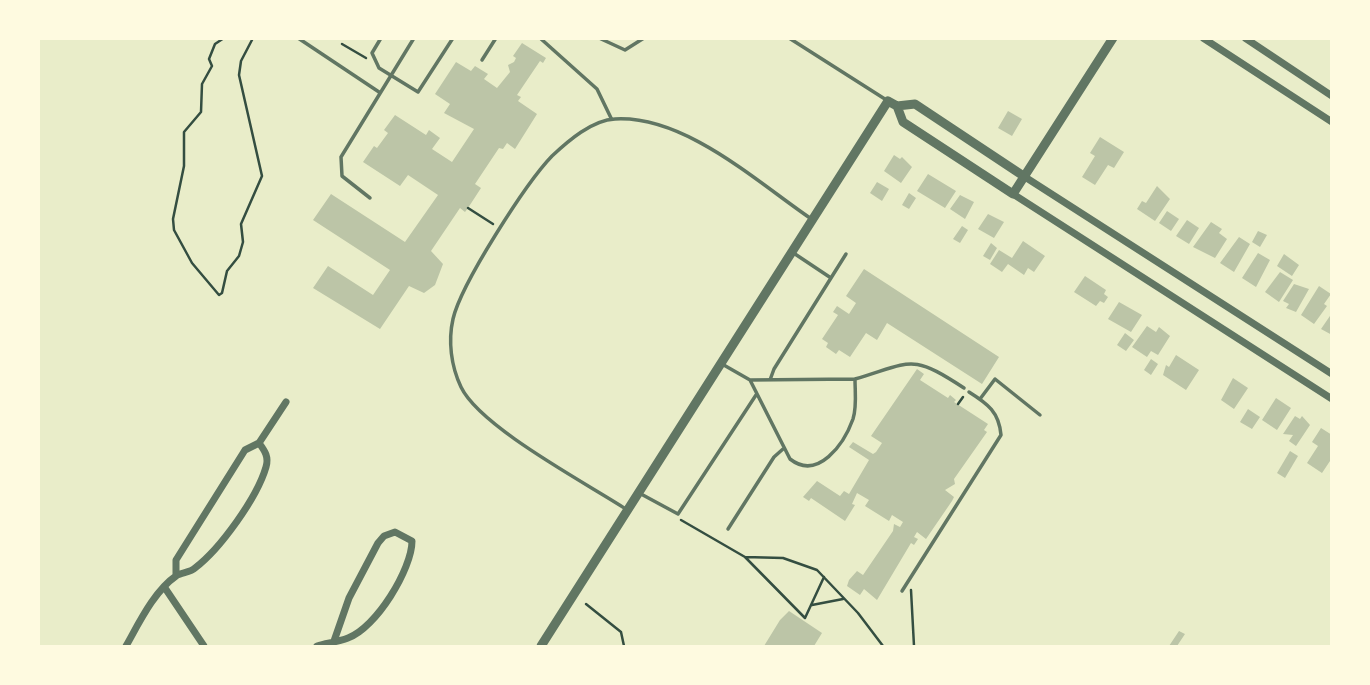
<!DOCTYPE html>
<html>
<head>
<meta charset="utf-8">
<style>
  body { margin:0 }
  #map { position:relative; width:1370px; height:685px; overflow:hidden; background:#e9edc9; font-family:"Golos Text",sans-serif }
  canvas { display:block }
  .frame { position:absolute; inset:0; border:40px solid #fefae0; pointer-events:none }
</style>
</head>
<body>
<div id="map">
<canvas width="1370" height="685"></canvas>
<div class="frame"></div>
</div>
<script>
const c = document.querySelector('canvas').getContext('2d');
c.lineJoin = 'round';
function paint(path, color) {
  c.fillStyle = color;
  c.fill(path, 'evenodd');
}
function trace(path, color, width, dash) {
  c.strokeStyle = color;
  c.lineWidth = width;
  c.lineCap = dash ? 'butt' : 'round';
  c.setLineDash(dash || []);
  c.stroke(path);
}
const building = new Path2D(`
  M522 43 546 58 543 63 540 61 517 95 521 97 518 101 537 114 515 149 507 143 503 149 499 148 475 184 481 188 468 208 465 212 460 208 431 251 443 264 435 285 424 293 409 286 380 329 313 288 328 266 373 295 390 270 313 220 331 194 405 242 438 195 408 175 400 186 363 162 374 146 377 148 388 133 384 130 395 115 426 135 429 130 440 138 432 149 452 162 474 129 444 113 450 104 435 94 456 62 471 71 475 66 488 74 484 79 497 88 510 72 508 65 514 62 516 58 513 56Z
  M1008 111 1022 119 1012 136 998 128Z
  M1100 137 1124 152 1114 168 1108 165 1095 185 1082 177 1095 156 1090 153Z
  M894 155 900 159 902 157 912 167 901 183 884 171Z
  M928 174 956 191 945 208 917 191Z
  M877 182 889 189 882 201 870 193Z
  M1157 186 1170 199 1155 221 1137 209 1142 201 1146 203Z
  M909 193 916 198 909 209 902 205Z
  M960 195 974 202 965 219 950 209Z
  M1167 211 1179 219 1171 231 1159 223Z
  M988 214 1004 222 994 238 978 229Z
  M1187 220 1199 228 1189 244 1176 236Z
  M1211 222 1222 229 1219 233 1227 239 1215 258 1193 247Z
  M962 226 968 230 960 243 953 239Z
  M1258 231 1267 235 1260 247 1252 242Z
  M1239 237 1250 244 1234 272 1220 263Z
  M1023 241 1045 256 1034 272 1028 268 1024 275 1008 264 1002 272 990 264 999 250 1012 258Z
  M991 243 997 248 990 260 983 256Z
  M1258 253 1270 260 1256 287 1242 278Z
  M1284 254 1299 265 1292 276 1277 266Z
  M864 269 999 357 982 384 887 323 877 340 866 333 850 357 839 350 836 354 826 347 828 343 822 339 838 315 833 312 837 306 849 314 856 303 846 296Z
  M1280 272 1293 280 1279 302 1265 292Z
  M1085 276 1106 290 1104 294 1108 297 1104 303 1100 301 1096 306 1074 292Z
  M1294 284 1309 289 1296 312 1286 308 1289 304 1283 301Z
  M1319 286 1331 294 1324 304 1327 306 1314 324 1301 315Z
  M1119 302 1142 315 1131 332 1108 319Z
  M1332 313V335L1321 329Z
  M1147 326 1156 332 1159 327 1170 336 1158 355 1151 351 1147 357 1132 347Z
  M1125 333 1134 340 1126 351 1117 345Z
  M1176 355 1199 370 1186 390 1163 375 1166 365 1169 367Z
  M1151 359 1158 364 1151 375 1144 370Z
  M917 369 924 374 920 380 948 398 950 395 956 400 954 402 988 424 984 430 987 432 954 479 955 484 945 490 954 497 952 501 926 539 917 532 914 537 918 539 914 545 911 543 877 600 864 589 860 595 847 586 849 580 857 571 863 575 893 531 894 524 900 527 903 522 892 515 889 521 865 506 869 500 857 493 852 504 855 505 845 521 811 498 809 501 803 497 817 481 840 496 844 491 849 494 869 460 849 447 853 442 873 454 876 452 882 443 871 436Z
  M1233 378 1248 388 1234 409 1221 400Z
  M1276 398 1291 408 1277 430 1262 420Z
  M1248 409 1260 417 1252 429 1240 422Z
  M1295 416 1300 419 1302 416 1310 425 1296 446 1289 441 1293 435 1283 434Z
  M1321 428 1332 435V458L1322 473 1307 463 1318 446 1312 442Z
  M1290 451 1298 456 1285 478 1277 473Z
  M789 611 822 633 814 646H764L780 620Z
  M1179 631 1185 634 1177 646H1169Z`);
const path = new Path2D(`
  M224 38 215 44 209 59 212 66 202 84 201 112 184 132V166L173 219 174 230 192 263 219 295 222 293 227 271 239 256 243 242 241 224 262 176 239 75 241 61 253 38
  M342 44 366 58
  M468 208 493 224
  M958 404 963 397
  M681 520 745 557 783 558 817 570 858 613 883 646
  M745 557 805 618 824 577
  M911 590 914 646
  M586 604 621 632 624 646
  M812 605 843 599`);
const service = new Path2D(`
  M298 38 379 92
  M381 38 372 53 379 68 418 92 453 38
  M540 38 597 89 611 118
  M599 38 625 50 644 38
  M789 38 888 101
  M482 60 496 38
  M370 198 342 176 341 157 414 38
  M792 252 831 278
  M722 364 750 380 790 459C818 481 844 444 853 419 857 407 855 392 855 379L750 380
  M855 379C913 362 910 353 964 388
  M770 380 774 369 846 254
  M980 399 995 379 1040 415
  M641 494 678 514 756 395
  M626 509C586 483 480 427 461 387 451 366 448 341 453 319 461 284 526 183 552 156 568 141 592 120 615 119 684 115 756 181 810 218
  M728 529 774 457 783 449
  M902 591 1001 435C999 412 988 404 969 392`);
const minor = new Path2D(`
  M1203 38 1332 122
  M1245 38 1332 96
  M1025 177 1332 374
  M1013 194 1332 399
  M259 443 286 402
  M165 588 204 646
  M126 646C138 625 154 591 176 576 181 572 190 573 195 568 220 549 257 498 266 467 269 457 265 451 259 443L245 450 176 560V575
  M317 646C327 643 338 642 348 638 376 628 412 569 412 541L395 532 384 536 378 543 349 598 334 641`);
const tertiary = new Path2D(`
  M897 106 915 104 1025 177
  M541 646 888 101 897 106 903 122 1013 194 1113 38`);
paint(building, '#bcc5a7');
trace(path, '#344e41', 2.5);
trace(service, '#617663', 3.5);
trace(minor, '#617663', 7);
trace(tertiary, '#617663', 9);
</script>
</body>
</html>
